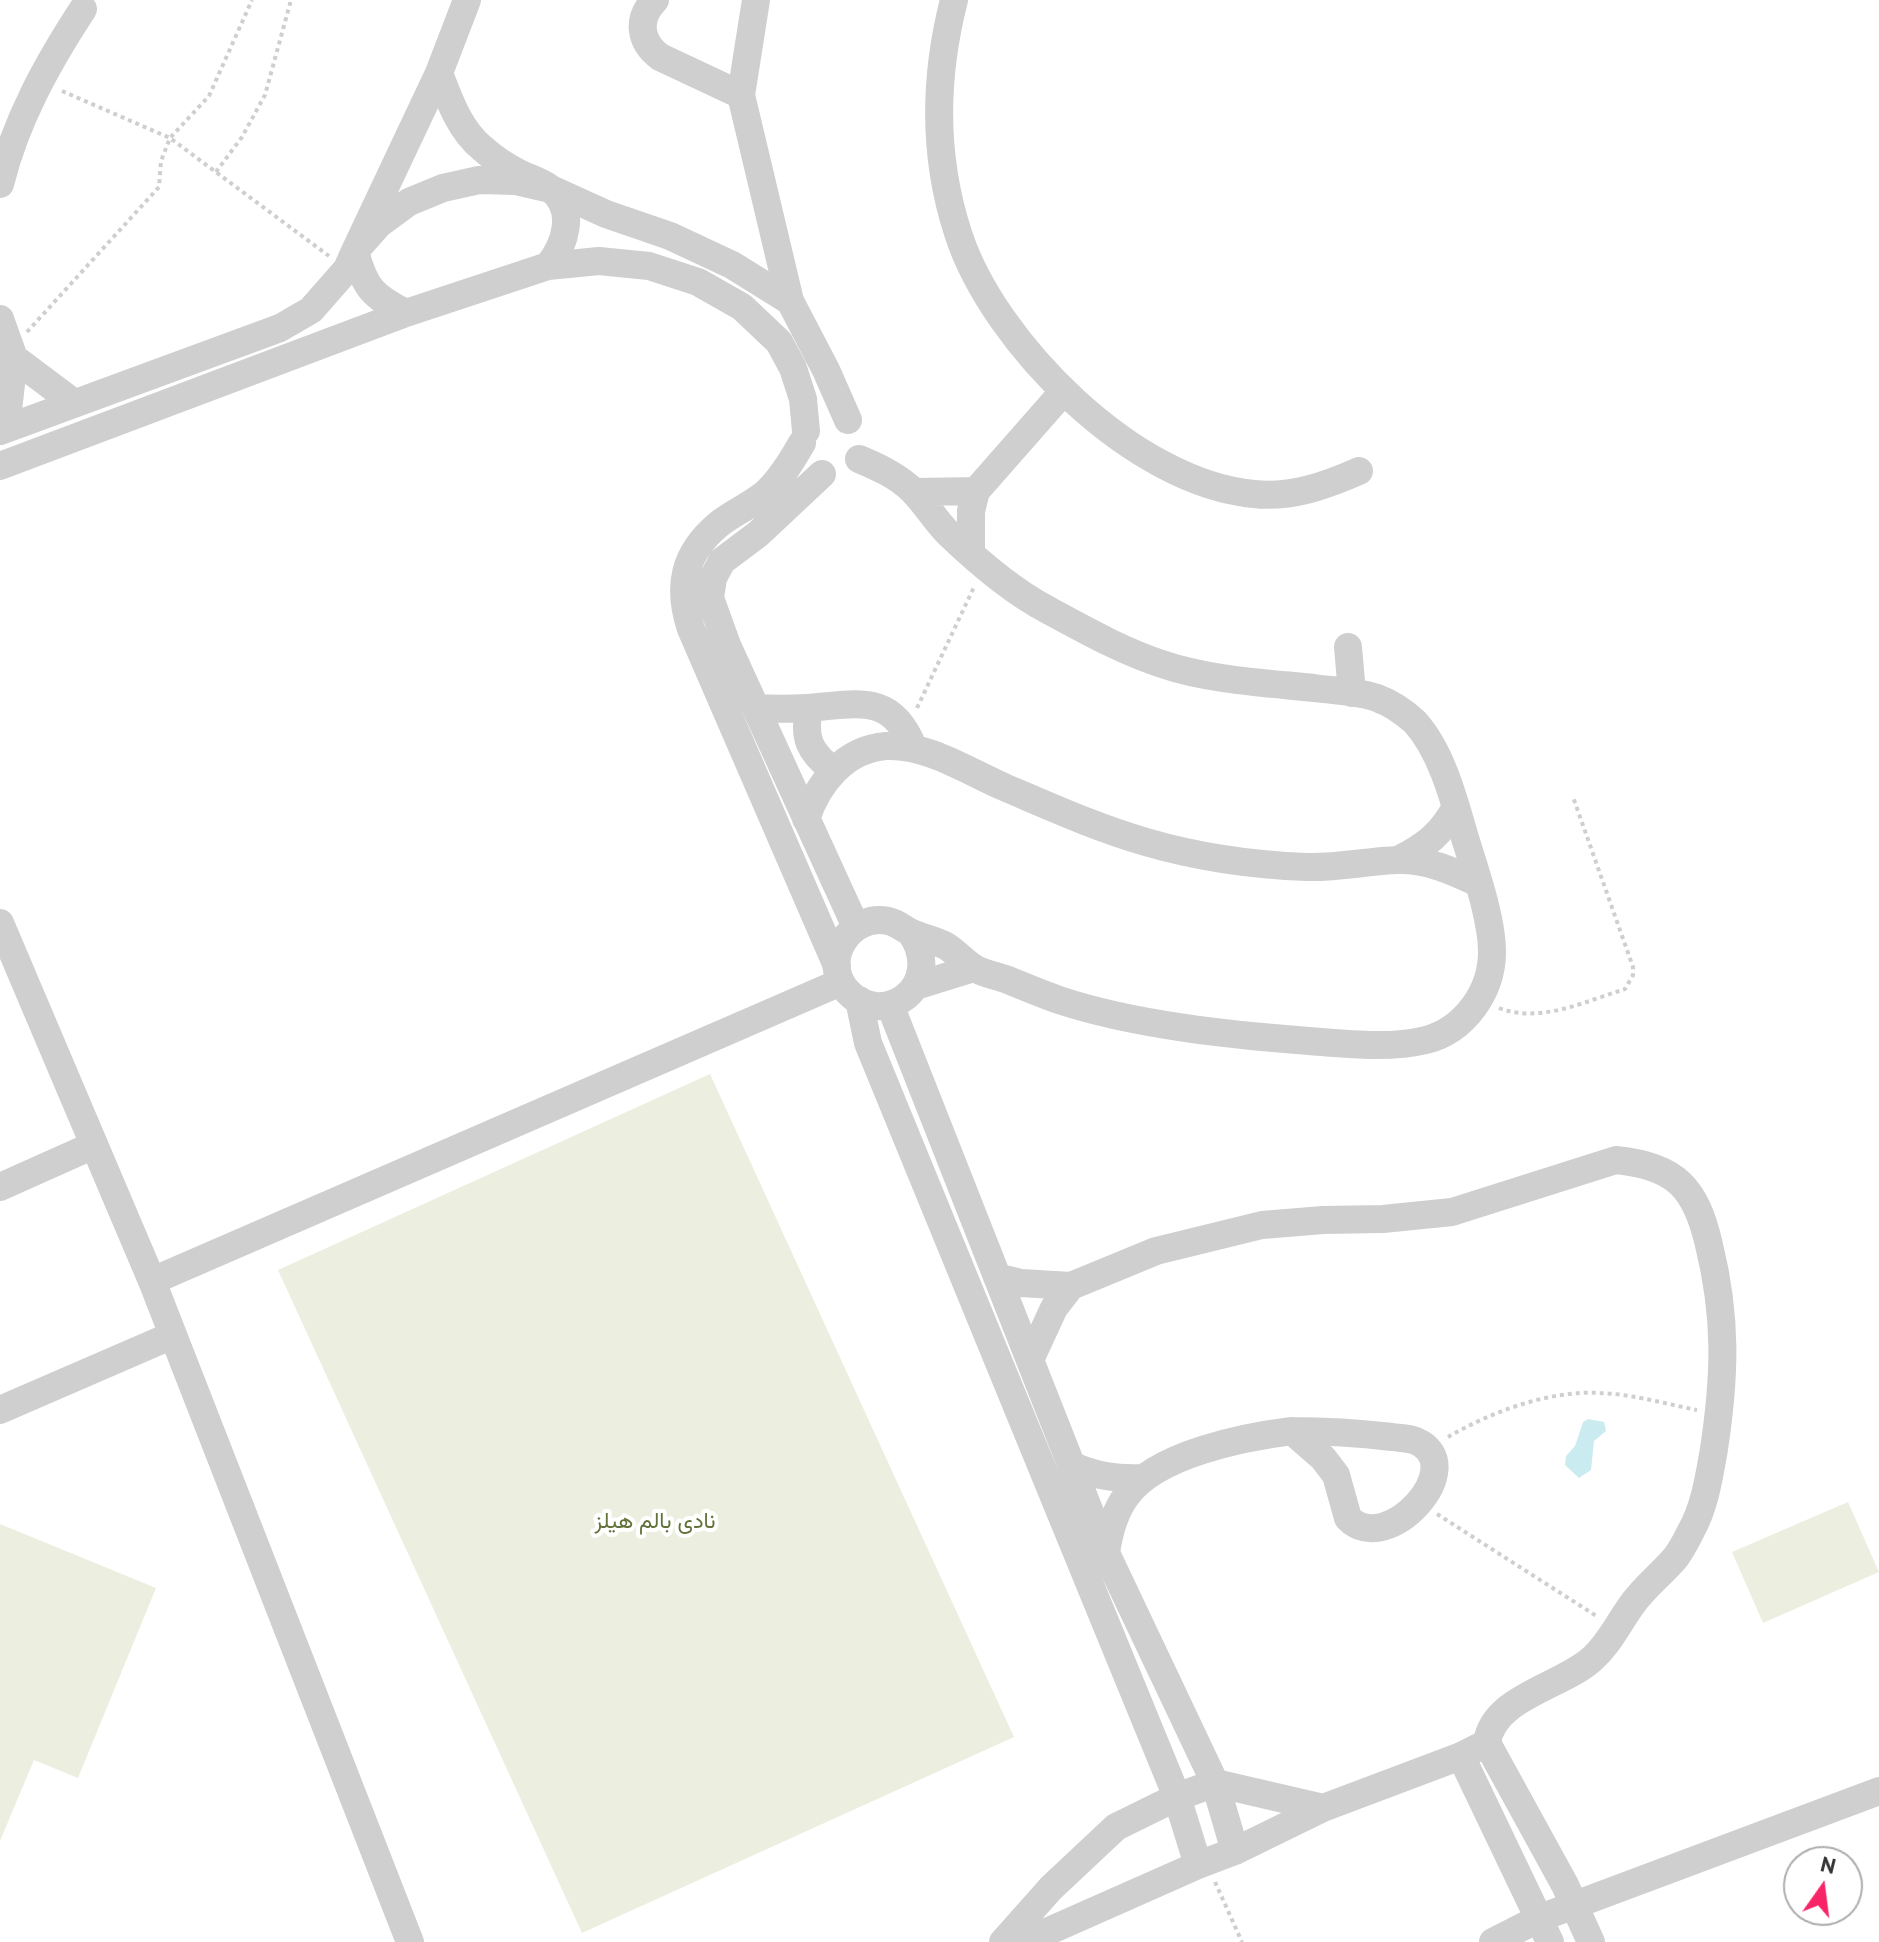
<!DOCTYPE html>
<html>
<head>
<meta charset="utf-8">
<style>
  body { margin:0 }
  #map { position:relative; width:1879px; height:1942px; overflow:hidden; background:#fff; font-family:"PT Sans",sans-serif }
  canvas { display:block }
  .north { position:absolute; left:1783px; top:1846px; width:80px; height:80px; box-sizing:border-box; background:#fff; border:2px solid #adadad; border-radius:50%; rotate:14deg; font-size:22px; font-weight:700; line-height:32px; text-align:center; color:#323232 }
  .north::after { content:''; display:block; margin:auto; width:28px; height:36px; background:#f72567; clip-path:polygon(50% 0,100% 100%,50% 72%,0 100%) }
</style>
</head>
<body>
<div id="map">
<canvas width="1879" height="1942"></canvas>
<div class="north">N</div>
</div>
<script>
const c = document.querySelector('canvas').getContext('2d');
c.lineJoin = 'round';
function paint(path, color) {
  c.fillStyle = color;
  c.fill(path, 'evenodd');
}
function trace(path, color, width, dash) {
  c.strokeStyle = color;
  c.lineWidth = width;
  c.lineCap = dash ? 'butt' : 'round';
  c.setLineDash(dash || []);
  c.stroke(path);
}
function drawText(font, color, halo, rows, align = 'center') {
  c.font = font + ' "PT Sans",Vazirmatn,sans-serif';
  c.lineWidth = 8;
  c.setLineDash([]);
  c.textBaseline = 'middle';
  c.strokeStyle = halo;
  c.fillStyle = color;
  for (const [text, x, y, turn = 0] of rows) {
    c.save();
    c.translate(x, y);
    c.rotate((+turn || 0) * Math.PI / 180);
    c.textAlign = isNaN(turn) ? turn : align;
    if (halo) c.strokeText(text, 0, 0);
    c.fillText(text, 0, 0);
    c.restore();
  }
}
const green = new Path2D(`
  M710 1074 1014 1737 582 1933 278 1270Z
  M1848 1502 1879 1572 1763 1623 1732 1552Z
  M0 1524 156 1588 78 1778 34 1760 0 1841Z`);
const water = new Path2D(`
  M1588 1419 1604 1422 1606 1431 1594 1441 1591 1470 1579 1478 1565 1465 1566 1456 1575 1446 1583 1422Z`);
const path = new Path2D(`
  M62 91 170 138 329 256
  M216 172 242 137 265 95 291 0
  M27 332 159 187 161 161 170 138 209 96 252 0
  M917 708 975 585
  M1499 1008C1540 1024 1586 1001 1625 989L1633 975V967L1573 797
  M1448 1437C1491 1412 1549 1390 1600 1393 1632 1394 1666 1404 1697 1410
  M1437 1514 1598 1617
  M1215 1882 1242 1942`);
const minor = new Path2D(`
  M655 0C636 19 640 42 660 57L741 95 756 0
  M954 0C934 78 933 156 958 233 993 343 1135 484 1254 494 1291 498 1325 486 1359 471
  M439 73C449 99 459 129 482 148 492 157 505 166 517 172 528 178 542 181 551 189 577 210 565 245 548 266
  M741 95 790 301
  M0 184C16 120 47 64 83 9
  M406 313C373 297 364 287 355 251L439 73 467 0
  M0 319 14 358 6 428
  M14 358 74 403
  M0 431 280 328 311 310 347 269 355 251 379 224 409 202 443 188 479 180 516 181 551 189 606 214 670 236 732 265 790 301 826 370 848 420
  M802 443C792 460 781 479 766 493 752 505 734 512 719 524 683 554 677 587 691 629L837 966
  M859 459C878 467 898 476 913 491 926 504 935 520 948 533 977 561 1012 591 1048 610 1085 630 1122 651 1162 664 1208 680 1266 683 1314 688 1335 691 1357 691 1377 698 1391 703 1404 712 1415 722 1442 752 1454 800 1465 838 1475 870 1492 919 1492 952 1492 991 1465 1030 1426 1040 1389 1049 1347 1044 1309 1041 1231 1035 1134 1025 1059 1000 1042 994 1025 987 1008 980 998 976 984 974 974 968 964 962 956 952 946 946 935 940 923 938 912 933 903 929 898 923 888 921 849 913 819 962 848 992 884 1030 946 985 911 933
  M0 466 406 313 548 266 599 261 649 266 698 282 742 307 779 342 793 368 803 399 806 431
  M822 474 758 534 722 561 713 578 710 598 727 645 856 927
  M915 492 976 491
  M971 552V511L976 491 1063 392
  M1348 647 1352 693
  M756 708C773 709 789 709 807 708 854 705 891 691 913 747
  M809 708C803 738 809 752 834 771
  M806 819C818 783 845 749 886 746 927 744 967 771 1004 787 1051 807 1097 828 1146 842 1197 857 1254 865 1307 867 1337 868 1368 861 1398 860 1426 859 1453 871 1478 883
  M1400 859C1427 845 1441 834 1456 807
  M0 923 152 1281 410 1942
  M916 986 974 968
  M859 1000 868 1043 1177 1797 1198 1865
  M890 1005 1106 1553 1215 1783 1235 1851
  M0 1187 94 1145
  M997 1277 1021 1283 1071 1286 1156 1251 1262 1225 1323 1220 1383 1219 1452 1212 1616 1160C1676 1166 1696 1188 1709 1245 1727 1318 1725 1376 1714 1449 1709 1477 1705 1506 1691 1531 1687 1539 1682 1549 1676 1557 1662 1574 1644 1587 1631 1606 1618 1624 1609 1644 1592 1659 1561 1687 1493 1697 1487 1743L1461 1756 1323 1808 1235 1851 1198 1865 1024 1942
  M152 1281 841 982
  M1030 1360 1054 1308 1071 1286
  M0 1410 173 1335
  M1071 1465C1095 1476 1116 1479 1142 1478
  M1106 1553C1109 1532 1114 1512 1127 1495 1157 1454 1244 1437 1292 1431L1323 1458 1336 1475 1348 1518C1387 1559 1472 1465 1416 1441 1409 1438 1399 1438 1392 1437 1358 1433 1326 1431 1292 1431
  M1487 1743 1565 1885 1591 1942
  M1461 1756 1550 1942
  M1003 1942 1051 1888 1116 1827 1177 1797 1215 1783 1323 1808
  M1493 1942 1540 1918 1879 1791`);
const parkNames = [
  ["نادى بالم هيلز",655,1522]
];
paint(green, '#ecefdf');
paint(water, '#caebf0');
trace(path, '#cfcfcf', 4, [4, 4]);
trace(minor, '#cfcfcf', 28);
drawText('22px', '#627339', '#fff', parkNames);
</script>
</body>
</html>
